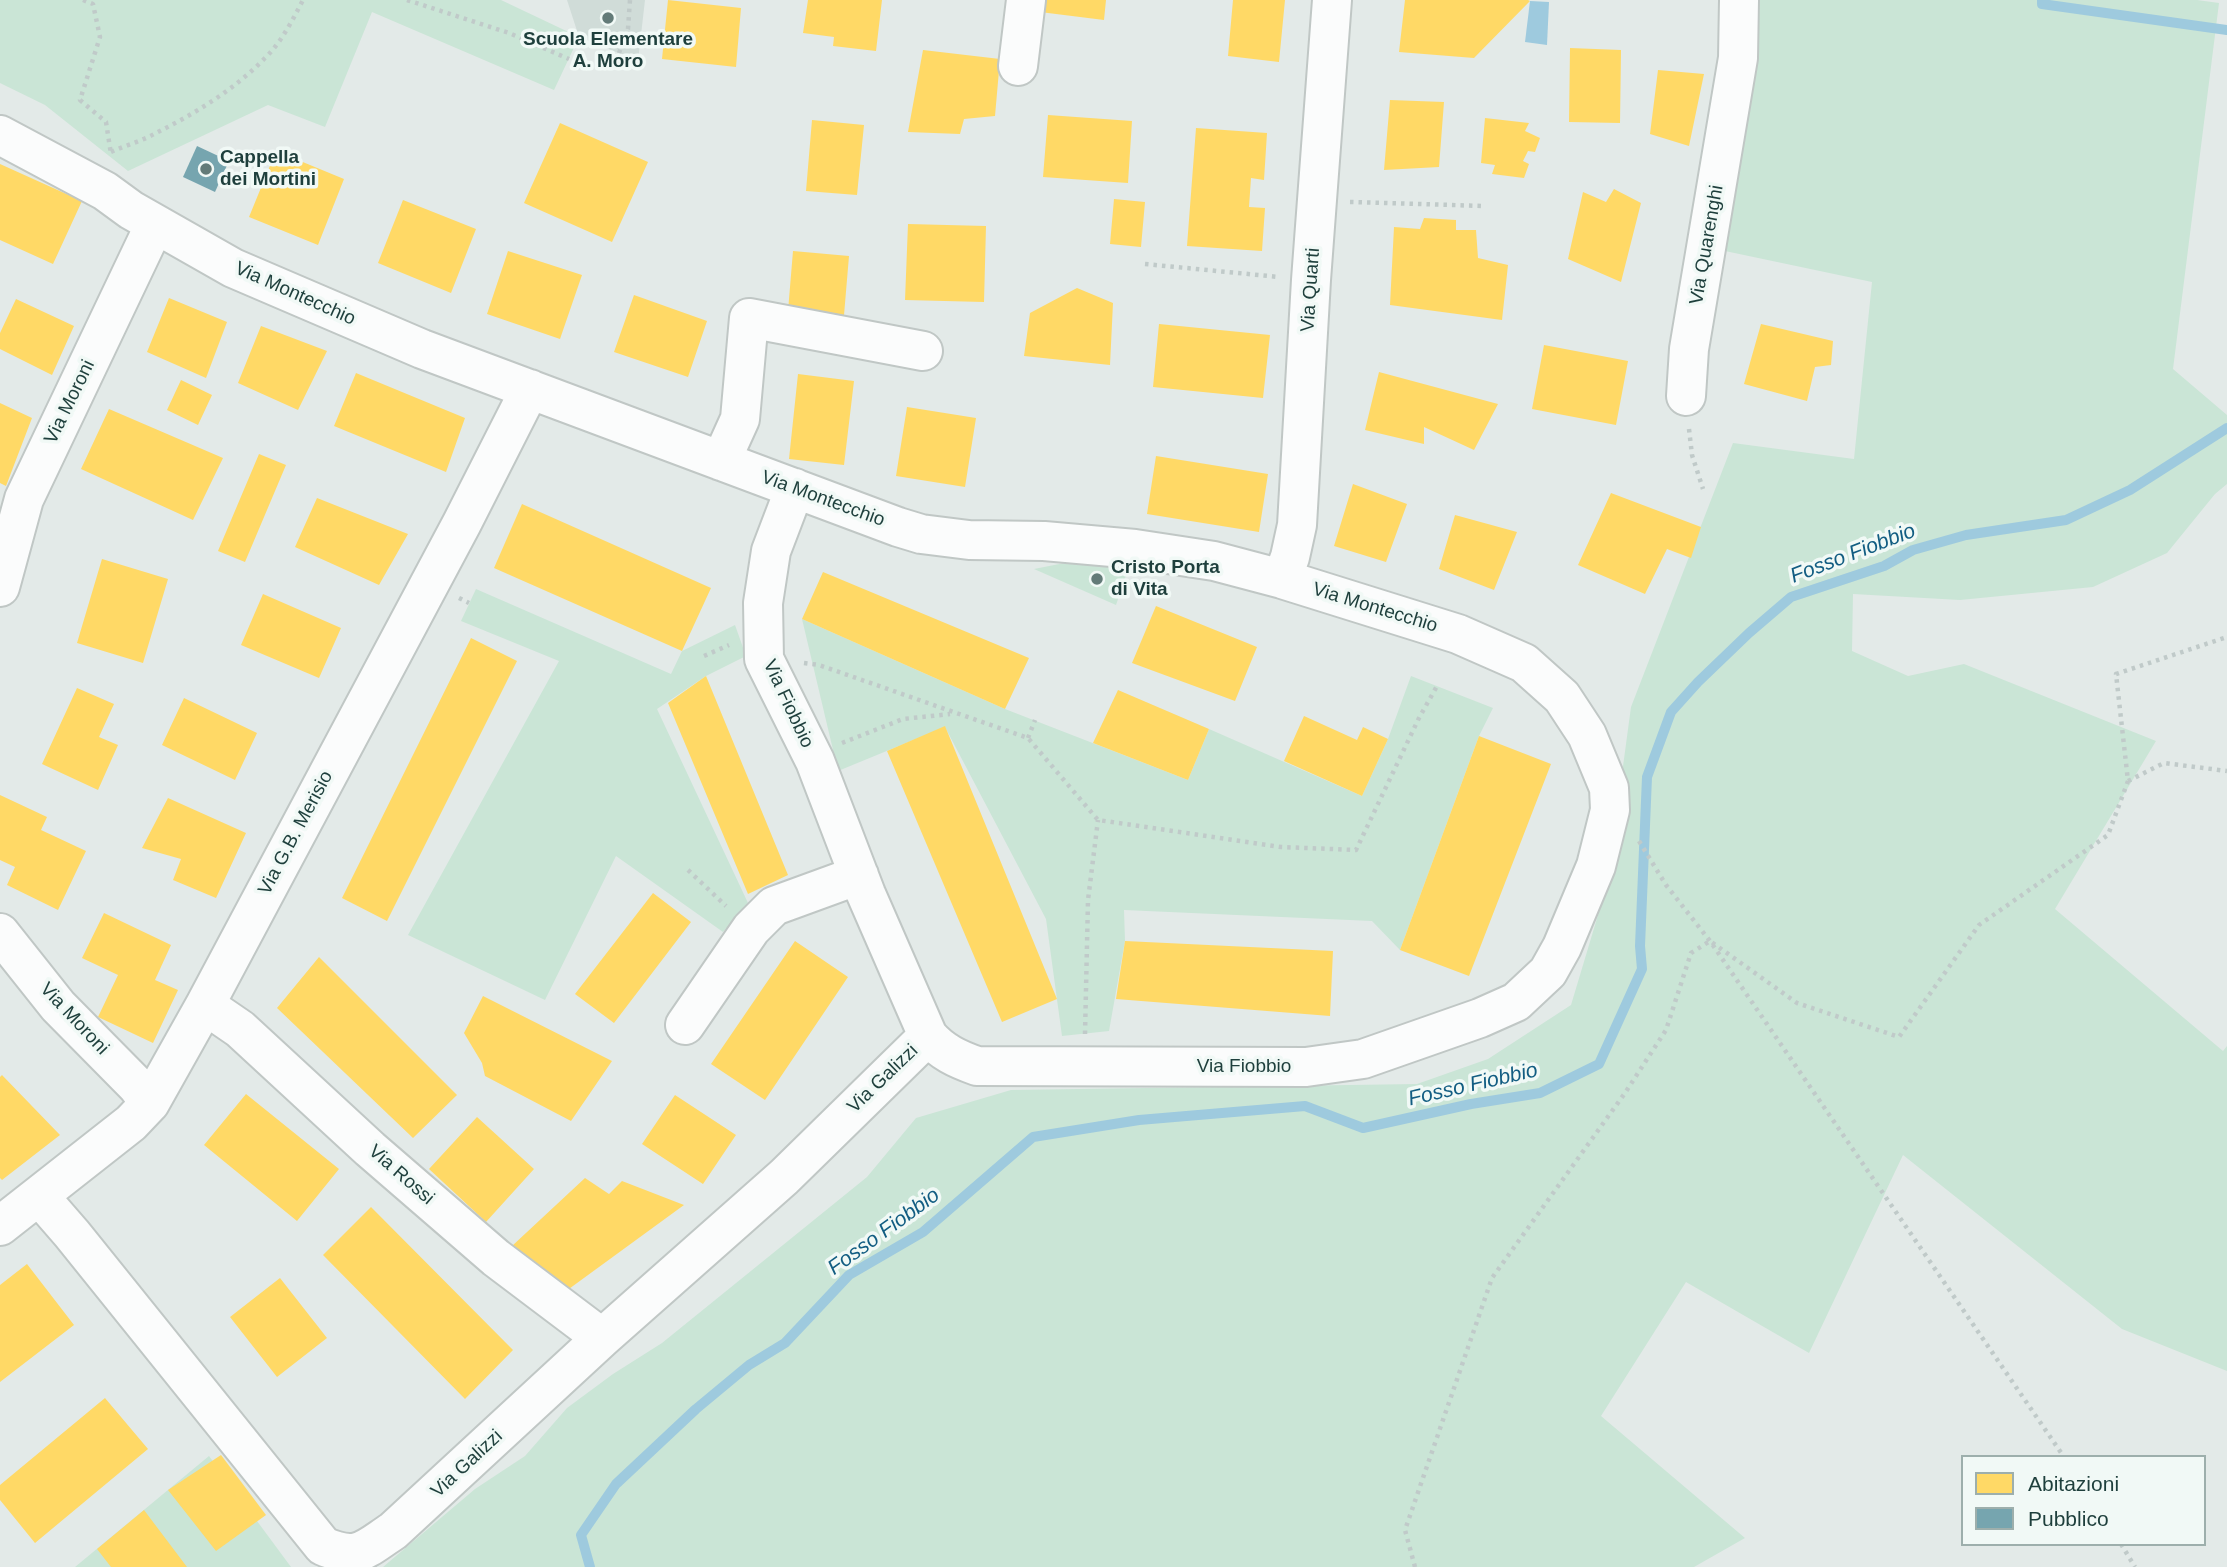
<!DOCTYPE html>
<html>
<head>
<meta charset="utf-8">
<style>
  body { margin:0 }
  #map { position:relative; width:2227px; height:1567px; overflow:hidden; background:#e3eae8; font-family:Helvetica,sans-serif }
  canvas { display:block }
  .legend { position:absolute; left:1961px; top:1455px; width:245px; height:91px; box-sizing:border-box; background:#f1f9f6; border:2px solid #9dafac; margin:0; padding:9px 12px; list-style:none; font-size:21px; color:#1e3f3c }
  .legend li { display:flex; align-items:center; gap:14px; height:35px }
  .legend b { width:35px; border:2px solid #9dafac }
</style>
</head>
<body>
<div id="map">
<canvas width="2227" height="1567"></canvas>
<ul class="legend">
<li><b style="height:19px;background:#ffd966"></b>Abitazioni</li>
<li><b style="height:19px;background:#76a5af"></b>Pubblico</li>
</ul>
</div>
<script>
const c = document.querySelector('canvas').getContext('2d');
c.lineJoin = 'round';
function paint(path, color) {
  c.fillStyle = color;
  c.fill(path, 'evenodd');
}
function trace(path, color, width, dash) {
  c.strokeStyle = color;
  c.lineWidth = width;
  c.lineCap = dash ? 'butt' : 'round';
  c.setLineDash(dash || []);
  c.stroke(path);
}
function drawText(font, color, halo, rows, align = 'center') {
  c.font = font + ' Helvetica,sans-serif';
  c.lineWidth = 7;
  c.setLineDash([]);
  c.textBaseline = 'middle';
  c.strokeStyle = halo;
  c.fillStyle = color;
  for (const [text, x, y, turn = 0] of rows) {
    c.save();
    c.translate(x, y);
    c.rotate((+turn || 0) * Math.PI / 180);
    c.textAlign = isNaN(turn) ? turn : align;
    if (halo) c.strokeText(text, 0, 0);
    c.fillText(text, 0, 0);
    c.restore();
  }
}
const built = new Path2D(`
  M567 0H645L638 61 579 37Z`);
const green = new Path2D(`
  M0 0H501L579 37 554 90 372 12 325 127 268 105 128 171 45 105 0 83Z
  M1751 0H2197L2219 3 2173 369 2227 415V484L2215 494 2167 553 2093 587 1960 600 1853 594 1852 651 1908 676 1964 664 2156 741 2055 909 2223 1051 2227 1046V1371L2122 1329 1903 1155 1809 1353 1686 1282 1601 1416 1745 1538 1694 1567H383L475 1489 525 1456 567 1408 613 1374 662 1343 867 1177 916 1118 1011 1090 1417 1084 1488 1059 1571 1005 1607 885 1631 707 1733 443 1854 459 1872 282 1725 251Z
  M1135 549 1116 605 1034 569Z
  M476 589 671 674 682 651 735 625 746 656 706 676 657 709 748 903 723 932 616 856 545 1000 408 935 559 661 461 621Z
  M802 619 1005 709 1188 780 1209 729 1362 796 1388 739 1411 676 1493 708 1479 736 1400 950 1372 921 1124 910 1125 941 1109 1031 1062 1036 1046 919 945 727 838 771Z
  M209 1456 291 1567H75Z`);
const water = new Path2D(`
  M1530 1 1549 2 1547 45 1525 42Z`);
const homes = new Path2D(`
  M668 0 741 8 736 67 662 59Z
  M808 0H882L876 51 833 46 834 37 803 33Z
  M1041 0H1106L1104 20 1040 12Z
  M1233 0H1285L1279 62 1228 56Z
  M1405 0H1528L1530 1 1474 58 1399 52Z
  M1570 48 1621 50 1620 123 1569 122Z
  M923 50 1000 59 995 116 964 119 960 134 908 132Z
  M1658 70 1704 74 1689 146 1650 134Z
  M1390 100 1444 102 1439 167 1384 170Z
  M1048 115 1132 121 1128 183 1043 177Z
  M1485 118 1529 123 1525 131 1540 138 1535 152 1528 151 1523 161 1529 164 1524 178 1492 174 1495 165 1481 163Z
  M812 120 864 125 857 195 806 191Z
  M560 123 648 162 612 242 524 203Z
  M1196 128 1267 133 1264 180 1251 178 1249 207 1265 208 1262 251 1187 246Z
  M276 151 344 179 318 245 249 217Z
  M0 164 82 201 53 264 0 240Z
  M1614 189 1641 203 1621 282 1568 259 1583 192 1606 202Z
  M1114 199 1145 202 1141 247 1110 244Z
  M403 200 476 229 451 293 378 263Z
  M1424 218 1456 220V230H1476L1478 258 1508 265 1502 320 1390 305 1394 227 1420 229Z
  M908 224 986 226 984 302 905 300Z
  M508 251 582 275 560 339 487 314Z
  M793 251 849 256 843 327 787 323Z
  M1077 288 1113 303 1110 365 1024 356 1030 313Z
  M634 295 707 321 688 377 614 352Z
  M169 298 227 322 206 378 147 352Z
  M16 299 74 326 52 375 0 349V333Z
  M1159 324 1270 335 1263 398 1153 387Z
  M1761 324 1833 341 1831 365 1815 367 1807 401 1744 384Z
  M261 326 327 351 298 410 238 383Z
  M1544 345 1628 361 1616 425 1532 409Z
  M1379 372 1498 404 1474 450 1424 427V444L1365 430Z
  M356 373 465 418 446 472 334 426Z
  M798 374 854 381 844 465 789 459Z
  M181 380 212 395 198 425 167 410Z
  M0 403 32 418 6 486 0 483Z
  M907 407 976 418 965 487 896 476Z
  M109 409 223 458 193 520 81 469Z
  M259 454 286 465 245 562 218 551Z
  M1156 456 1268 474 1259 532 1147 514Z
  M1353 484 1407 504 1386 562 1334 546Z
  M1611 493 1701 527 1691 558 1667 549 1645 594 1578 565Z
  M317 498 408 534 379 585 295 547Z
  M522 504 711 588 682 651 494 568Z
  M1455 515 1517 532 1494 590 1439 569Z
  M102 559 168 579 143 663 77 643Z
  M823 572 1029 658 1005 709 802 619Z
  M263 594 341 628 319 678 241 645Z
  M1156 606 1257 647 1235 701 1132 663Z
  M471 638 517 661 387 921 342 898Z
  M706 676 788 875 748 894 668 703Z
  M77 688 114 704 99 737 118 745 98 790 42 764Z
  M1118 690 1209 729 1188 780 1093 743Z
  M184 698 257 733 235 780 162 745Z
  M1304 716 1357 740 1363 727 1388 739 1362 796 1284 761Z
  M945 726 1057 999 1002 1022 887 751Z
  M1479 736 1551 764 1469 976 1400 950Z
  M0 795 47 817 41 830 86 851 58 910 7 885 15 867 0 860Z
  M168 798 246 833 216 898 173 880 181 859 142 848Z
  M653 893 691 922 614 1023 575 994Z
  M104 913 171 945 155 980 178 990 153 1043 98 1017 118 975 82 958Z
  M795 941 848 977 765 1100 711 1064Z
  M1125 941 1333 951 1330 1016 1116 999Z
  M319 957 457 1095 413 1138 277 1008Z
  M483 996 612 1061 571 1121 485 1076 482 1063 464 1033Z
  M2 1075 60 1135 2 1180 0 1178V1077Z
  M246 1094 339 1169 297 1221 204 1145Z
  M675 1095 736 1135 703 1184 642 1144Z
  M477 1117 534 1169 486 1222 429 1169Z
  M585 1178 609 1194 622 1181 684 1205 562 1294 512 1246Z
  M371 1207 513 1350 465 1399 323 1255Z
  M27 1264 74 1325 0 1382V1285Z
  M280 1278 327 1338 277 1377 230 1317Z
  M105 1398 148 1449 35 1543 0 1500V1485Z
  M221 1455 266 1515 216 1551 168 1490Z
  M144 1510 187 1567H111L97 1549Z`);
const public = new Path2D(`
  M197 146 229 161 215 192 183 177Z`);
const stream = new Path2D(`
  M2042 0V4L2227 30
  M590 1567 581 1535 616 1484 696 1409 749 1365 785 1343 849 1275 923 1232 1033 1137 1139 1120 1305 1106 1363 1128 1471 1104 1540 1093 1599 1064 1642 969 1640 946 1647 777 1671 712 1698 682 1749 633 1791 597 1884 566 1913 550 1966 535 2066 520 2130 490 2227 428`);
const path = new Path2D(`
  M83 0 93 4 100 37 80 100 106 122 111 154
  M407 0 509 33 569 59
  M619 53 628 29 630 0
  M111 152C126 145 142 141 156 133 194 114 234 90 264 59 281 43 292 21 303 0
  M1350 202 1485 206
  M1145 264 1279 277
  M1689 429 1692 455 1703 489
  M459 598 469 603
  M704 656 729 645
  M804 663 819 665 1028 738 1098 820 1281 847 1356 850 1419 718 1437 686
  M1028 738 1035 720
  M842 743 903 719 950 714
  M2128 781 2164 763 2227 771
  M1639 841 1666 885 1710 941 2064 1457
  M688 870 726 906
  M1085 1034 1088 900 1098 820
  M2121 1544 2135 1567
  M1415 1567 1405 1530 1492 1278 1625 1093 1666 1030 1691 953 1710 941 1797 1003 1899 1037 1979 925 2108 835 2128 781 2116 674 2227 637`);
const minor = new Path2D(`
  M1018 66 1026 0
  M0 135 105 191 131 210 233 268 422 349 898 527 921 534 969 540 1044 541 1135 549 1214 561 1282 579 1458 634 1524 663 1562 697 1587 735 1609 788 1610 810 1596 866 1562 947 1548 972 1516 1002 1480 1018 1363 1059 1306 1067 977 1066C957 1059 942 1052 928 1036L866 894 815 761 764 659 763 603 771 551 795 488
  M1686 396 1689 349 1738 58 1739 0
  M721 461 740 419 749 318 923 351
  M1282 579 1290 557 1297 525 1311 280 1332 0
  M0 587 24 499 155 224
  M0 933 58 1006 137 1086 150 1103
  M205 1005 240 1029 370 1149 496 1258 602 1338
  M685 1025 751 929 774 906 859 875
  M39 1196 72 1234 323 1546C358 1561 364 1550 393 1531L602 1338 784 1177 928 1036
  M0 1226 131 1123 150 1103 205 1005 462 523 530 389`);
const markers = [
  [608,18,7,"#637b78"],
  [206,169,7,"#637b78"],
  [1097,579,7,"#637b78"]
];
const poiNames = [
  ["Scuola Elementare",608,40,"center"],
  ["A. Moro",608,62,"center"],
  ["Cappella",220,158],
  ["dei Mortini",220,180],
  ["Cristo Porta",1111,568],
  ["di Vita",1111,590]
];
const streetNames = [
  ["Via Quarenghi",1707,245,-80],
  ["Via Quarti",1311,290,-86],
  ["Via Montecchio",295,294,24],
  ["Via Moroni",70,402,-64],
  ["Via Montecchio",823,499,20],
  ["Via Montecchio",1375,608,17],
  ["Via Fiobbio",788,704,65],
  ["Via G.B. Merisio",296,833,-62],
  ["Via Moroni",74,1019,47],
  ["Via Fiobbio",1244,1067],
  ["Via Galizzi",883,1079,-44],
  ["Via Rossi",401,1175,41],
  ["Via Galizzi",467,1464,-43]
];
const waterNames = [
  ["Fosso Fiobbio",1853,554,-21],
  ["Fosso Fiobbio",1473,1085,-13],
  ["Fosso Fiobbio",884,1232,-36]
];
paint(built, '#d0dcd8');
paint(green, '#cae5d6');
paint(water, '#9ecade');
paint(homes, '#ffd966');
paint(public, '#76a5af');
trace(stream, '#9ecade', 10);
trace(minor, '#c0c7c5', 42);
trace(path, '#c0cac9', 4.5, [3.5, 5]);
trace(minor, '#fbfcfc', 38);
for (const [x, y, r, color] of markers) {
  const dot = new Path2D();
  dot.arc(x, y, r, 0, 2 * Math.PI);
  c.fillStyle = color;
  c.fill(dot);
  trace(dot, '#f1f9f6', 2.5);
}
drawText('bold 19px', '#1e3f3c', '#f1f9f6', poiNames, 'left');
drawText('19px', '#1e3f3c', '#f1f9f6', streetNames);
drawText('italic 21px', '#125d82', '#f1f9f6', waterNames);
</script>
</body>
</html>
